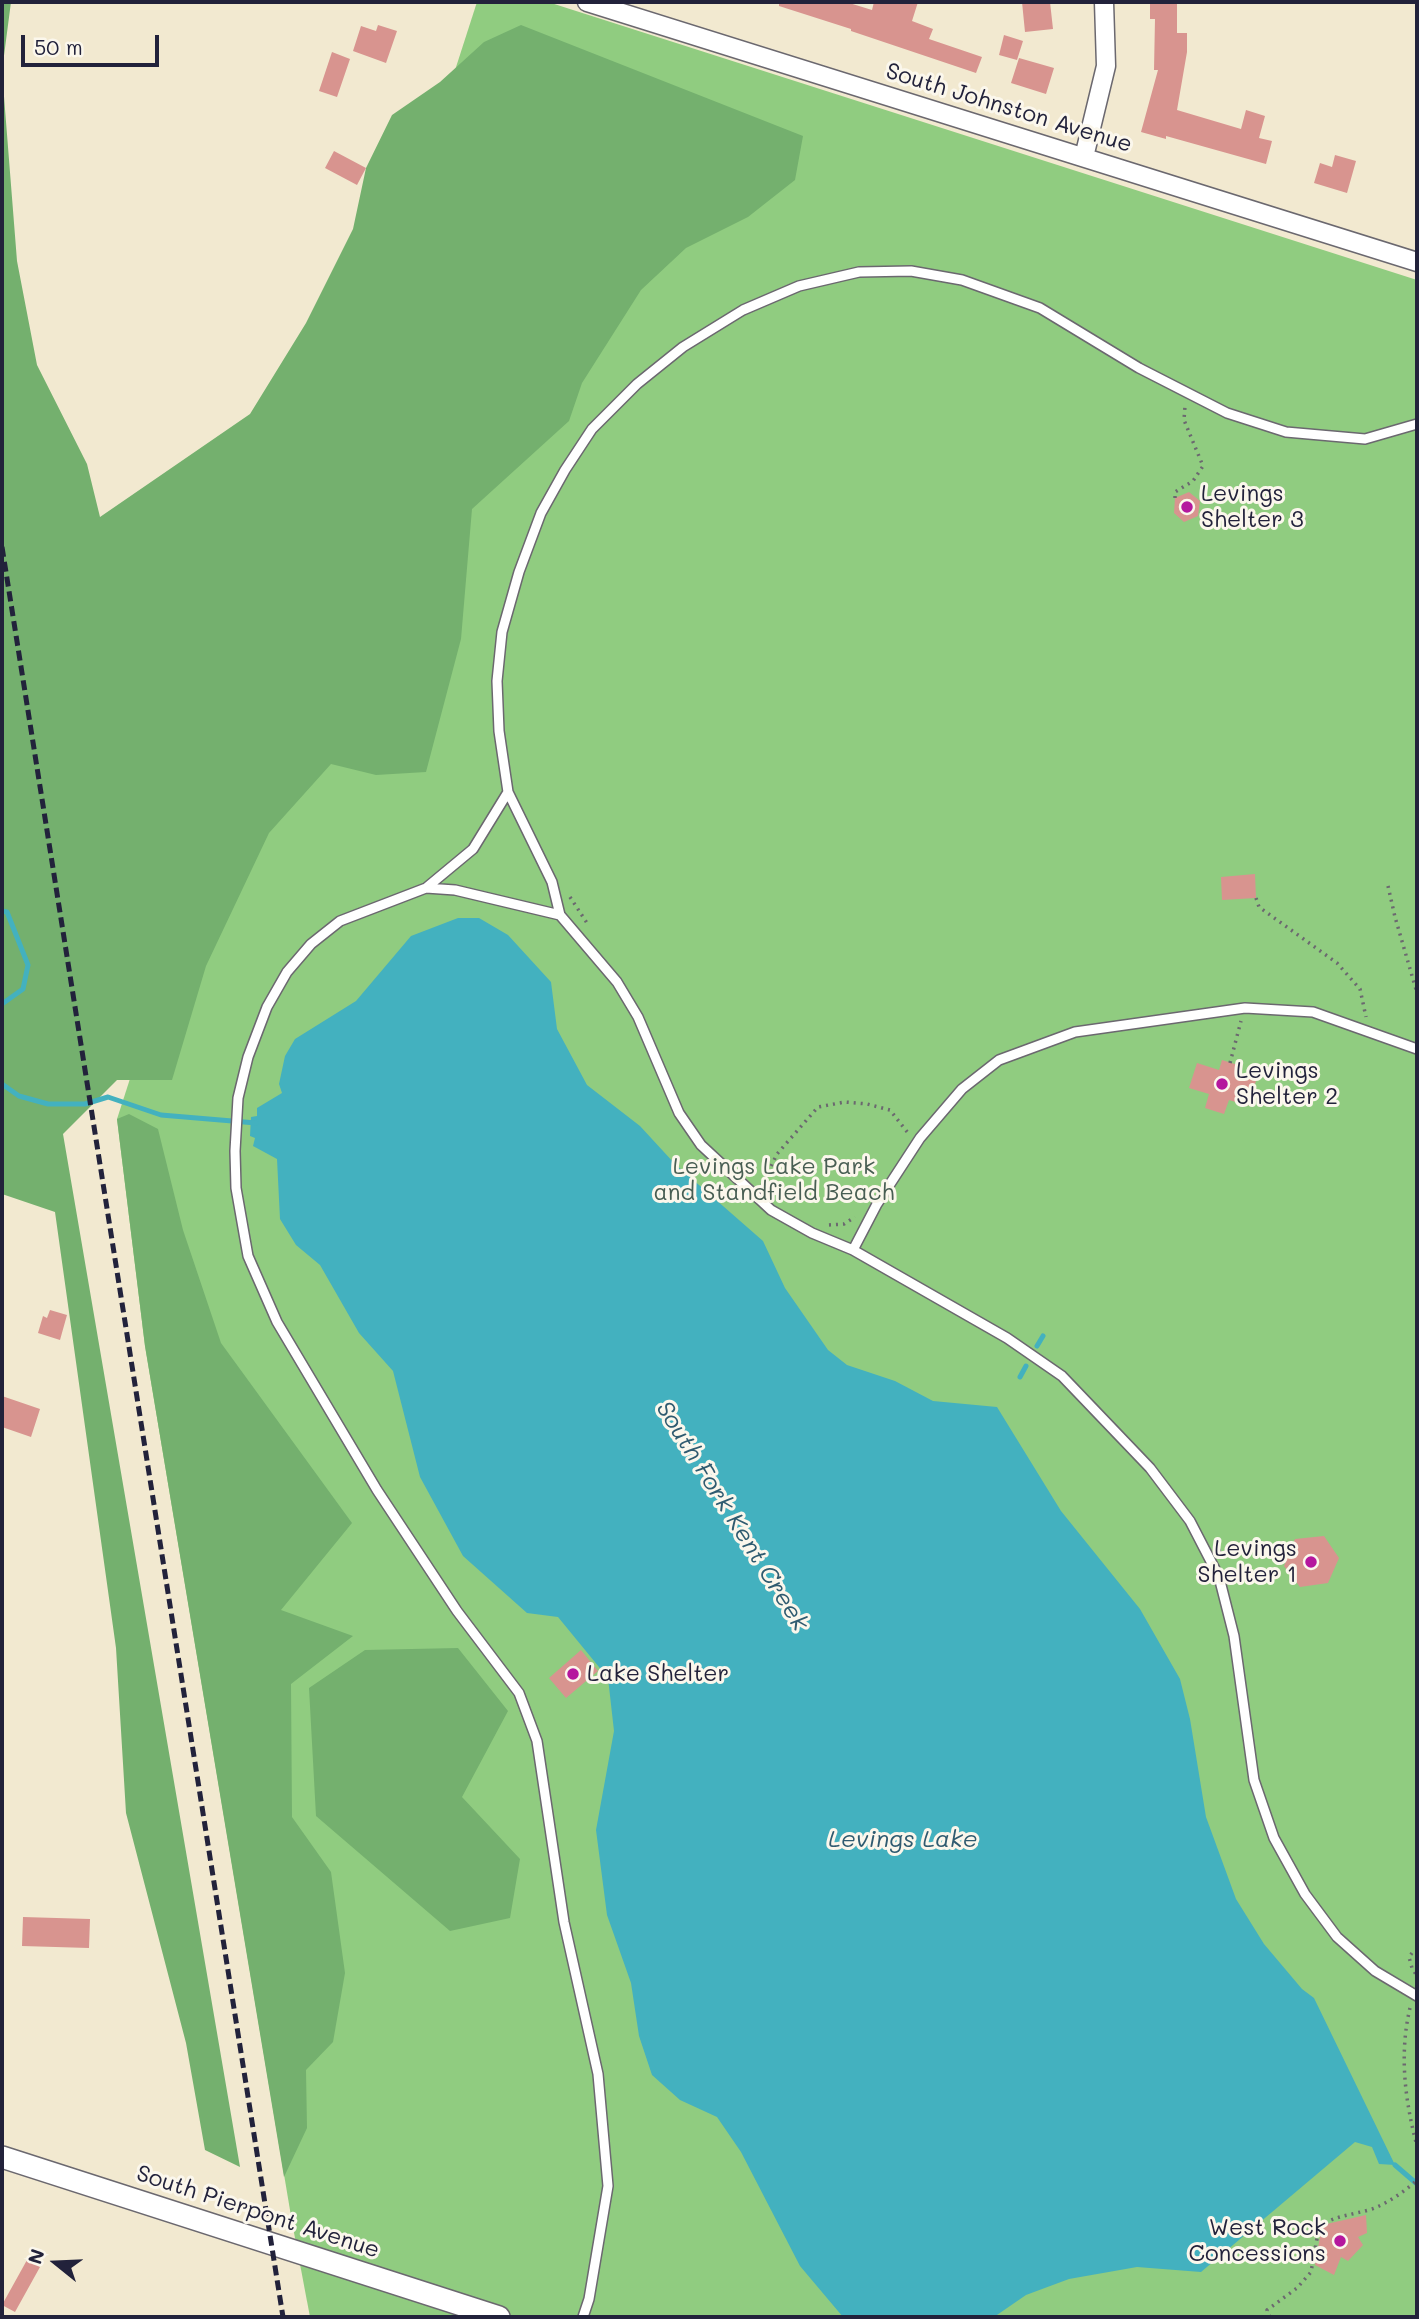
<!DOCTYPE html>
<html>
<head>
<meta charset="utf-8">
<style>
  body { margin:0 }
  #map { position:relative; width:1419px; height:2319px; overflow:hidden; background:#f2e9d0; font-family:Mali,sans-serif }
  canvas { display:block }
  .frame { position:absolute; inset:0; border:4px solid #22223b; pointer-events:none }
  .north { position:absolute; left:21px; top:2228px; width:70px; height:70px; -webkit-text-stroke:5px #fbf7ec; paint-order:stroke; rotate:288deg; font-size:19px; font-weight:700; line-height:28px; text-align:center; color:#22223b }
  .north::after { content:''; display:block; margin:auto; width:24px; height:32px; background:#22223b; clip-path:polygon(50% 0,100% 100%,50% 72%,0 100%) }
  .scale { position:absolute; left:21px; top:35px; width:138px; height:32px; box-sizing:border-box; border:4px solid #22223b; border-top:0; padding-left:9px; font-size:21px; line-height:24px; white-space:nowrap; color:#22223b; -webkit-text-stroke:5px #fbf7ec; paint-order:stroke }
</style>
</head>
<body>
<div id="map">
<canvas width="1419" height="2319"></canvas>
<div class="frame"></div>
<div class="north">N</div>
<div class="scale">50 m</div>
</div>
<script>
const c = document.querySelector('canvas').getContext('2d');
c.lineJoin = 'round';
function paint(path, color) {
  c.fillStyle = color;
  c.fill(path, 'evenodd');
}
function trace(path, color, width, dash) {
  c.strokeStyle = color;
  c.lineWidth = width;
  c.lineCap = dash ? 'butt' : 'round';
  c.setLineDash(dash || []);
  c.stroke(path);
}
function drawText(font, color, halo, rows, align = 'center') {
  c.font = font + ' Mali,sans-serif';
  c.lineWidth = 6;
  c.setLineDash([]);
  c.textBaseline = 'middle';
  c.strokeStyle = halo;
  c.fillStyle = color;
  for (const [text, x, y, turn = 0] of rows) {
    c.save();
    c.translate(x, y);
    c.rotate((+turn || 0) * Math.PI / 180);
    c.textAlign = isNaN(turn) ? turn : align;
    if (halo) c.strokeText(text, 0, 0);
    c.fillText(text, 0, 0);
    c.restore();
  }
}
const green = new Path2D(`
  M477 2H548L1417 280V2317H310L292 2222 145 1346 117 1119Z`);
const forest = new Path2D(`
  M2 2H11L2 71 17 261 37 365 87 464 100 517 250 414 306 323 353 229 366 168 392 115 440 82 484 42 521 25 803 136 795 180 748 217 686 248 641 290 582 383 569 421 472 509 461 639 426 772 376 775 331 764 269 833 206 966 172 1080H117L63 1134 240 2167 205 2150 186 2043 126 1813 116 1648 55 1212 2 1194Z
  M129 1114 158 1129 183 1230 221 1343 352 1523 281 1610 353 1636 291 1684 292 1817 331 1872 345 1973 333 2042 306 2070 307 2128 284 2177 145 1346 117 1119Z
  M458 1648 508 1711 462 1797 520 1859 510 1918 450 1931 316 1816 309 1688 365 1650Z`);
const water = new Path2D(`
  M458 918H479L508 935 551 982 557 1029 587 1085 640 1126 675 1164 763 1241 785 1288 828 1350 847 1365 895 1381 933 1401 997 1407 1061 1511 1140 1609 1180 1679 1190 1719 1206 1817 1236 1899 1264 1944 1302 1989 1314 1998 1395 2165 1379 2164 1372 2147 1355 2142 1201 2272 1137 2267 1069 2279 1026 2295 994 2317H843L800 2266 741 2152 717 2117 680 2100 652 2075 639 2036 631 1983 607 1915 596 1830 614 1731 608 1678 558 1617 527 1613 463 1556 420 1477 393 1371 359 1333 320 1265 296 1245 280 1219 277 1159 253 1146 255 1138 250 1136 251 1117 257 1116V1108L282 1093 279 1084 285 1056 295 1039 356 1001 411 936Z`);
const stream = new Path2D(`
  M2 911 7 912 28 965 23 989 2 1004
  M2 1084 19 1096 48 1104H85L108 1097 161 1115 256 1123
  M1037 1346 1043 1336
  M1020 1377 1026 1366
  M1395 2165 1417 2184`);
const building = new Path2D(`
  M779 2H846L872 10 874 2H918L912 21 933 29 929 39 982 57 976 73 851 31V29L779 6Z
  M1022 2H1050L1053 29 1025 32Z
  M1150 2H1177V33H1187V52L1177 110 1241 129 1246 110 1265 116 1259 138 1272 141 1266 164 1166 136V139L1141 132 1158 70H1154L1155 19H1150Z
  M378 25 397 31 386 63 353 51 361 26 376 31Z
  M1004 35 1023 41 1017 60 999 55Z
  M332 52 350 59 337 97 319 91Z
  M1019 58 1054 68 1046 94 1011 83Z
  M334 151 366 168 357 185 325 168Z
  M1335 155 1356 161 1347 193 1314 183 1320 163 1332 167Z
  M1189 492 1200 501 1198 516 1184 522 1174 513 1175 498Z
  M1255 874 1256 898 1222 900 1221 877Z
  M1222 1060 1238 1065 1235 1074 1256 1081 1248 1106 1229 1100 1224 1114 1205 1108 1209 1094 1189 1088 1197 1063 1219 1070Z
  M50 1310 67 1315 60 1340 38 1333 43 1316 47 1318Z
  M2 1396 40 1409 31 1437 2 1427Z
  M1324 1536 1339 1558 1328 1583 1300 1587 1284 1566 1295 1539Z
  M581 1650 598 1671 566 1698 549 1678Z
  M23 1917 90 1919 89 1948 22 1946Z
  M1366 2215 1367 2233 1358 2237 1363 2245 1348 2261 1341 2257 1334 2275 1315 2265 1322 2225Z
  M27 2260 40 2267 15 2312 2 2305Z`);
const path = new Path2D(`
  M1175 498V492L1193 481 1203 466 1184 420 1185 406
  M1388 886 1395 917 1417 993
  M570 897 587 923
  M1256 898 1259 907 1337 963 1360 989 1366 1017
  M1230 1063 1241 1021
  M762 1185 777 1154 818 1107 845 1102 867 1104 890 1110 908 1133
  M829 1225 844 1224 855 1217
  M1219 1551C1243 1544 1266 1546 1289 1553
  M1417 1949H1415L1409 1957 1412 1968 1417 1976
  M1410 2008C1399 2054 1405 2101 1417 2146
  M1270 2317 1267 2310 1297 2288 1311 2272 1319 2227C1335 2215 1353 2215 1372 2209 1388 2203 1402 2193 1415 2182L1417 2178`);
const service = new Path2D(`
  M508 792 473 849 426 888 340 921 311 944 287 972 267 1007 248 1057 238 1098 235 1151 236 1188 248 1256 277 1322 377 1490 457 1611 519 1693 537 1741 564 1922 598 2074 608 2186 589 2299 583 2317
  M426 888 455 890 560 915 617 982 638 1017 679 1113 701 1145 771 1210 812 1233 853 1250 1007 1338 1062 1376 1150 1468 1190 1521 1219 1577 1234 1636 1254 1780 1274 1838 1305 1894 1337 1937 1375 1971 1417 1996
  M560 915 552 882 508 792 499 731 497 681 502 632 519 572 541 513 565 470 592 429 637 384 683 347 743 310 799 286 859 272 911 271 962 280 1040 308 1139 368 1227 413 1286 432 1365 439 1417 424
  M853 1250 877 1204 920 1138 962 1089 999 1060 1075 1032 1245 1008 1313 1012 1417 1049`);
const minor = new Path2D(`
  M587 2 1417 262
  M1084 157 1106 66 1104 2`);
const tertiary = new Path2D(`
  M2 2157 499 2317`);
const rail = new Path2D(`
  M2 547 283 2317`);
const markers = [
  [1187,507,7,"#b5179e"],
  [1222,1084,7,"#b5179e"],
  [1311,1562,7,"#b5179e"],
  [573,1674,7,"#b5179e"],
  [1340,2241,7,"#b5179e"]
];
const streetNames = [
  ["South Johnston Avenue",1009,108,17],
  ["South Pierpont Avenue",258,2212,18]
];
const poiNames = [
  ["Levings",1201,494],
  ["Shelter 3",1201,520],
  ["Levings",1236,1071],
  ["Shelter 2",1236,1097],
  ["Levings",1297,1549,"right"],
  ["Shelter 1",1297,1575,"right"],
  ["Lake Shelter",587,1674],
  ["West Rock",1326,2228,"right"],
  ["Concessions",1326,2254,"right"]
];
const parkNames = [
  ["Levings Lake Park",774,1167],
  ["and Standfield Beach",774,1193]
];
const waterNames = [
  ["South Fork Kent Creek",732,1516,58],
  ["Levings Lake",903,1840]
];
paint(green, '#90cc80');
paint(forest, '#74b06e');
paint(water, '#43b1bf');
trace(stream, '#43b1bf', 5);
paint(building, '#d8948f');
trace(service, '#6b686f', 12);
trace(minor, '#6b686f', 21);
trace(tertiary, '#6b686f', 24);
trace(path, '#6b686f', 3.5, [2, 5]);
trace(service, '#fff', 9);
trace(minor, '#fff', 18);
trace(tertiary, '#fff', 21);
trace(rail, '#22223b', 5, [10, 5]);
for (const [x, y, r, color] of markers) {
  const dot = new Path2D();
  dot.arc(x, y, r, 0, 2 * Math.PI);
  c.fillStyle = color;
  c.fill(dot);
  trace(dot, '#fbf7ec', 2.5);
}
drawText('23px', '#22223b', '#fbf7ec', streetNames);
drawText('23px', '#22223b', '#fbf7ec', poiNames, 'left');
drawText('23px', '#485e53', '#fbf7ec', parkNames);
drawText('italic 24px', '#2f5b70', '#fbf7ec', waterNames);
</script>
</body>
</html>
